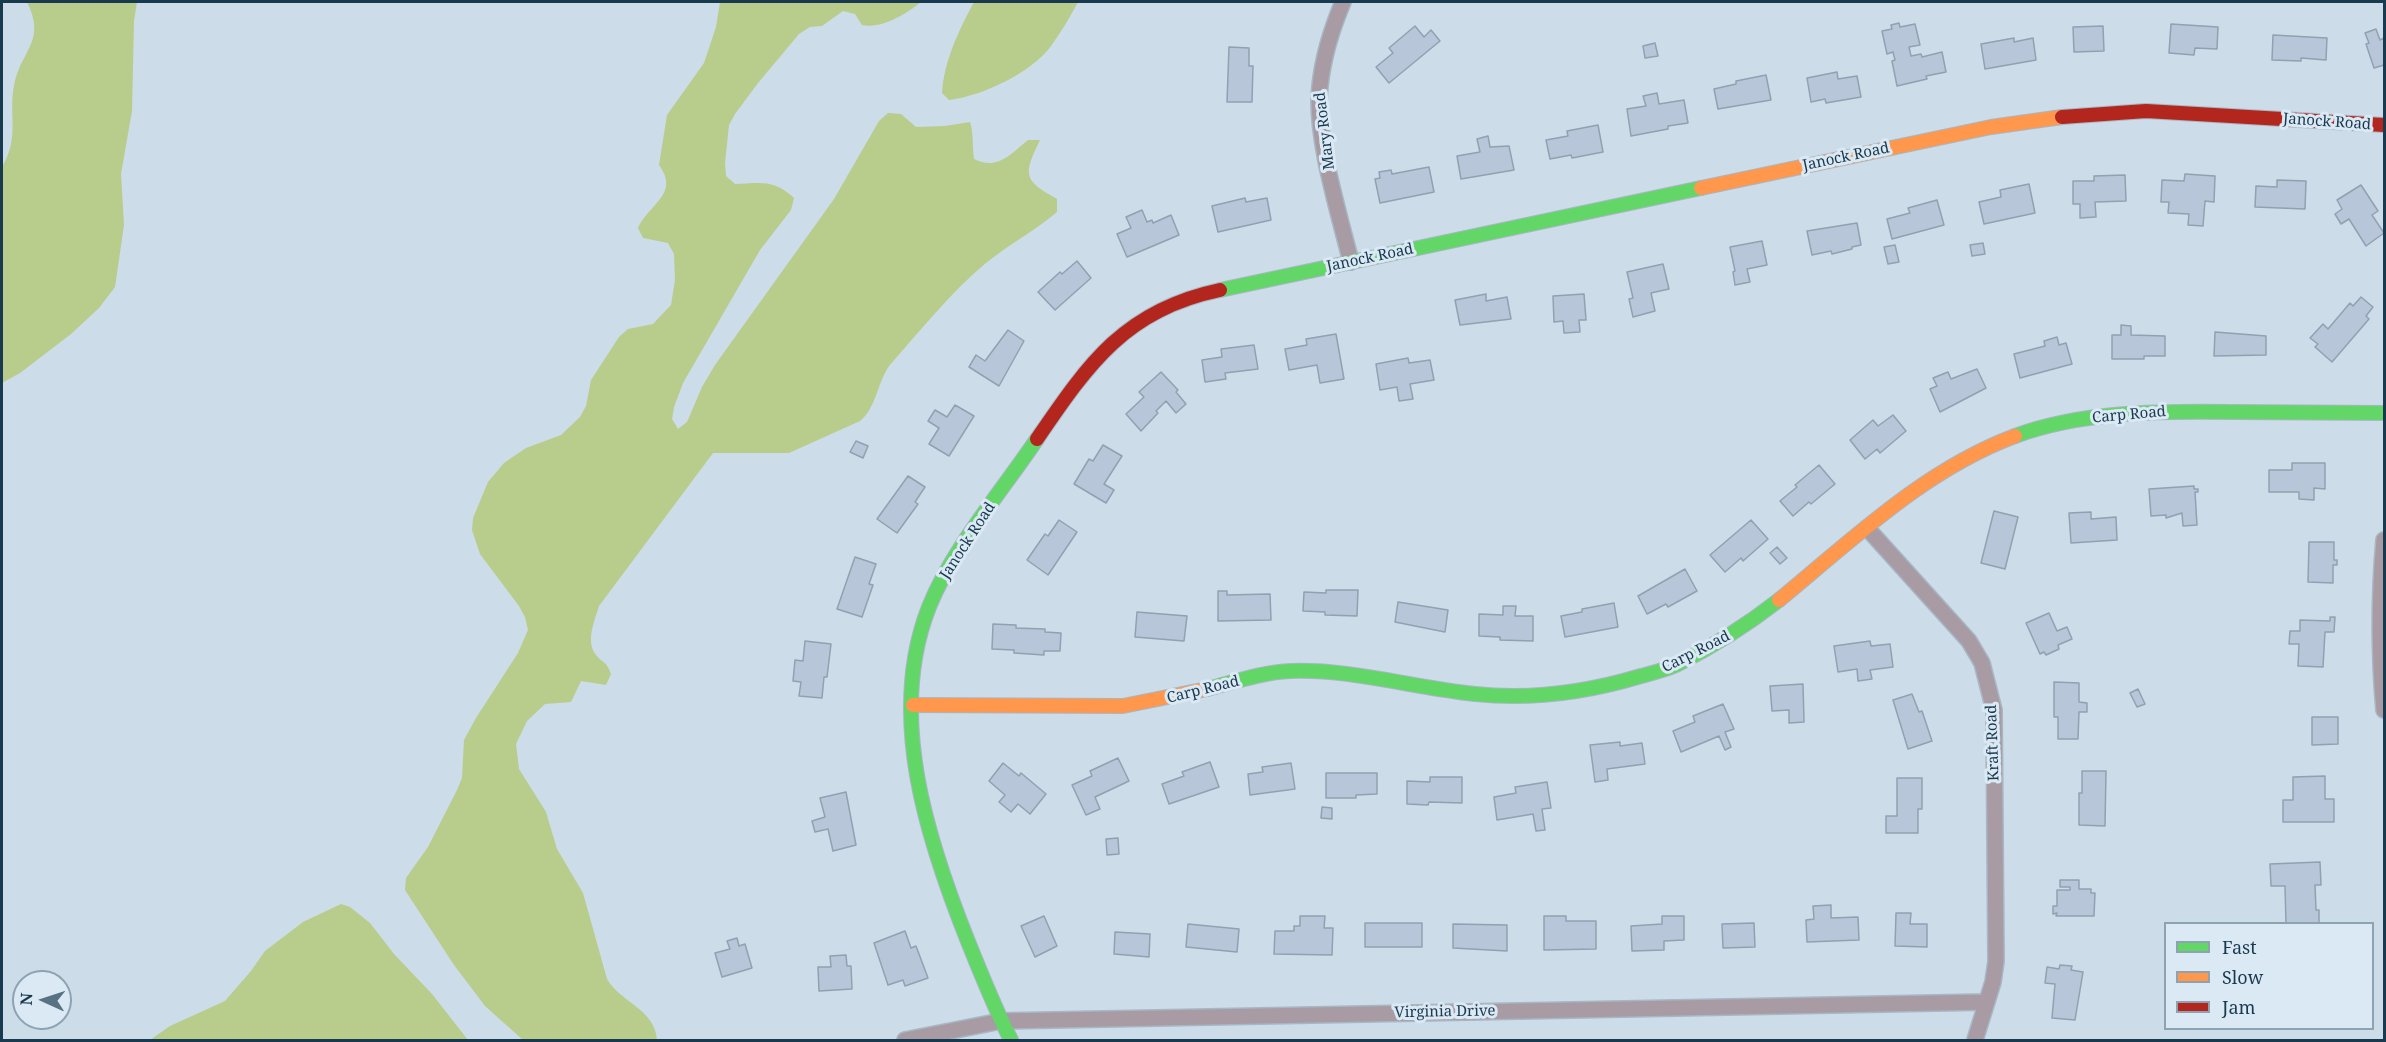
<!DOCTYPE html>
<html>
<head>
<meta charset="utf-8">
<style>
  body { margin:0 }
  #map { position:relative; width:2386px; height:1042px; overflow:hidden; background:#ccdce8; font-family:"Noto Serif",serif }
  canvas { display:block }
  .frame { position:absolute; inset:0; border:3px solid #19394e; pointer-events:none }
  .legend { position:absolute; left:2164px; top:922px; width:210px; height:108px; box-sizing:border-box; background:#dbe9f4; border:2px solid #8da3b2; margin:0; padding:8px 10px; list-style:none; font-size:18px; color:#19394e }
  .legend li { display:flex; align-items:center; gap:12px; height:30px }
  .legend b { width:30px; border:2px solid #8da3b2 }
  .north { position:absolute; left:12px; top:970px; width:60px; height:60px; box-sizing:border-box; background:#dbe9f4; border:2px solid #8da3b2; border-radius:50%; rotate:273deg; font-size:16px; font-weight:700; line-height:24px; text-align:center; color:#19394e }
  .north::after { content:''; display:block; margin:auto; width:21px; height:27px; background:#587284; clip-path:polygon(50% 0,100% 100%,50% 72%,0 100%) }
</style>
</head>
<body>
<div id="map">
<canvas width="2386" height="1042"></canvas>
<div class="frame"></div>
<ul class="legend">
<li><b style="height:8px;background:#63d668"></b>Fast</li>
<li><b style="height:8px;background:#ff974d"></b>Slow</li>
<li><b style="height:8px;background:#b3261e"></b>Jam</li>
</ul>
<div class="north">N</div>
</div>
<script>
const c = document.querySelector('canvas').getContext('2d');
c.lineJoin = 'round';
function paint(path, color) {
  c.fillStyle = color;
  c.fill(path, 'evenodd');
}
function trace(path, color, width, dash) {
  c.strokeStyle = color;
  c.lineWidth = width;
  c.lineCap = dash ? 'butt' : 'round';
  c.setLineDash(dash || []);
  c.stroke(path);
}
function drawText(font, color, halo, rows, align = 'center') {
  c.font = font + ' "Noto Serif",serif';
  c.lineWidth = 6;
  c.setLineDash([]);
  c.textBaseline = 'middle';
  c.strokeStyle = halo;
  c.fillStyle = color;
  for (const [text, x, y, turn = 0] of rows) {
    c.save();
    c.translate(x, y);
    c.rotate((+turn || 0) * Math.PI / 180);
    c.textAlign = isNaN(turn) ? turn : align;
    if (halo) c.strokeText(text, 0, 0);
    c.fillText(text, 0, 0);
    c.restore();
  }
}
const green = new Path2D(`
  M27 2H137L134 21 132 111 121 174 124 225 115 287 99 308 71 334 20 373 2 383V167C21 135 7 114 15 81 23 49 46 40 27 2Z
  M720 2H921C906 14 882 29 862 25L855 14 843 11 822 26 810 27 799 34 758 83 735 114 729 125 725 163 726 176 735 184C760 183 774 179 794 198L791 210 760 250 683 383 674 407 672 419 678 429 687 422 702 387 715 365 834 199 879 121 888 113 901 114 916 127 945 126 970 122C974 135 972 146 974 159 997 171 1011 154 1028 140H1040C1023 175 1023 180 1057 199V212C1035 231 1009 244 986 263 950 293 920 331 889 366 877 384 876 408 860 421L789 453H713L599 606C595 620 585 641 596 655 603 664 606 660 611 674L606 685 581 681 571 702 545 704 527 721 516 744 519 769 546 812 557 849 583 893 607 979C621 1003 655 1009 657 1040H523L485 1006 454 965 405 890 406 878 428 847 457 790 462 778 464 740 476 718 518 653 528 630 525 617 519 606 480 554 472 530 473 518 488 482 504 463 526 448 561 435 580 417 586 406 591 380 619 337 628 329 653 324 671 305 675 280 674 254 668 243 643 238 638 228C650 203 680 194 659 165L667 115 704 63 716 27Z
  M974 2H1078C1070 17 1061 32 1051 46 1031 73 982 96 949 100L942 93C944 61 959 30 974 2Z
  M341 904 350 907 370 923 394 954 432 994 468 1040H150L170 1026 225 1001 251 971 265 951 303 922Z`);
const building = new Path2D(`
  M1899 23 1900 27 1915 24 1920 45 1909 47 1911 56 1921 54 1922 57 1942 52 1946 72 1926 76 1927 79 1897 86 1892 61 1895 60 1893 52 1887 54 1882 31 1892 29 1891 25Z
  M2171 24 2218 27 2217 49 2195 48 2194 55 2169 53Z
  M1415 26 1424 37 1431 30 1440 41 1389 83 1376 67 1393 53 1389 48Z
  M2103 26 2104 51 2074 52 2073 27Z
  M2376 29 2380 40 2384 38V65L2374 68 2366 44 2369 43 2365 33Z
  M2273 35 2327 38 2326 60 2301 58V61L2272 60Z
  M2014 38V42L2033 38 2036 60 1985 69 1981 44Z
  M1655 43 1658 56 1645 58 1643 46Z
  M1229 47 1249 48V66H1253L1252 102H1227Z
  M1837 72 1838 79 1857 76 1861 97 1826 103 1825 99 1811 102 1807 78Z
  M1766 75 1771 100 1718 109 1714 89 1736 84V81Z
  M1657 93 1659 104 1684 100 1688 123 1668 126V129L1631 136 1627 109 1646 106 1643 96Z
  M1598 125 1603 152 1572 158 1571 155 1550 159 1546 140 1568 136 1567 131Z
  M1488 136 1490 147 1509 146 1514 170 1461 179 1457 156 1480 152 1477 139Z
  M1429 167 1434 192 1380 203 1375 179 1380 178 1379 172 1391 170 1392 174Z
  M2185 174 2215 176 2214 202 2205 201 2203 226 2188 225 2189 214 2168 213 2169 202H2161L2162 180 2184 181Z
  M2125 175 2126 201 2095 202 2096 217 2080 218V204H2073V181H2094V176Z
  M2277 180 2306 181 2305 209 2255 207 2256 186 2277 187Z
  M2029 184 2035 213 1984 224 1979 202 2001 197 2000 190Z
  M2361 185 2378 211 2372 215 2384 233 2366 246 2349 219 2341 224 2335 214 2342 209 2337 200Z
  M1245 198 1246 202 1267 198 1271 220 1218 232 1212 206Z
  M1937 200 1944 225 1892 239 1887 219 1910 213 1908 208Z
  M1142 210 1147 222 1152 220 1153 223 1171 215 1179 235 1127 257 1117 234 1131 228 1126 217Z
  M1857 223 1861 245 1852 247V249L1832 254 1831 251 1812 255 1807 231Z
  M1762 241 1767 265 1747 269 1750 282 1735 285 1733 272 1735 271 1730 247Z
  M1983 243 1985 254 1972 256 1970 245Z
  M1895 245 1899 262 1888 264 1884 247Z
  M1077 261 1091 278 1055 310 1038 292 1060 272 1062 274Z
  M1663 264 1669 289 1651 293 1655 311 1633 317 1629 299 1633 298 1627 272Z
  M1486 294V301L1507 297 1511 319 1460 325 1455 300Z
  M1584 294 1586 320H1579L1580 332 1564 333 1563 321 1554 322 1553 296Z
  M2361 297 2373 307 2366 316 2369 319 2332 362 2315 347 2318 344 2310 338 2323 324 2328 329 2350 303 2353 306Z
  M2121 325 2131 326V335L2165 336V356H2144V359H2112V335H2121Z
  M1008 330 1024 341 999 386 969 367 976 355 985 361Z
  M2215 332 2266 336V355L2214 356Z
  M1336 334 1344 379 1320 383 1317 365 1289 370 1285 349 1307 345 1306 339Z
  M2057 337 2059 345 2066 343 2072 364 2020 378 2014 354 2045 346 2044 341Z
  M1254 345 1258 369 1225 373 1226 379 1205 382 1202 360 1222 357 1221 349Z
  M1408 358 1409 363 1430 360 1434 380 1410 384 1413 399 1399 401 1397 387 1380 390 1376 364Z
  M1977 369 1986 388 1940 412 1930 389 1937 386 1933 378 1948 372 1951 379Z
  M1161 372 1178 390 1176 392 1186 404 1176 413 1166 401 1156 411 1158 413 1141 431 1126 414 1144 397 1139 392Z
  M955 405 974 416 949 456 929 444 939 428 928 421 935 410 947 417Z
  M1893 415 1906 431 1880 453 1877 449 1865 459 1850 440 1873 420 1878 426Z
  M856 441 868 446 863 458 850 452Z
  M1103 445 1122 456 1104 484 1114 490 1106 503 1074 484 1089 459 1093 461Z
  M2292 463H2325V489L2314 488V500L2299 499V492H2269V470H2292Z
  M1819 465 1835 484 1811 504 1809 502 1793 516 1780 501 1797 487 1795 485Z
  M908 476 925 487 915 502 918 504 897 533 877 519Z
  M2194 486V489H2198V492H2195L2197 525 2183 526 2182 513 2166 518V515L2151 516 2149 489Z
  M1994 511 2018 517 2005 569 1981 563Z
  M2091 512V519L2116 517 2117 540 2071 543 2069 513Z
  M1059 520 1077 532 1048 575 1027 560 1045 534 1048 536Z
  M1751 520 1768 539 1743 561 1741 558 1725 572 1710 555Z
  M2309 542H2334V560H2337V565H2333V583L2308 582Z
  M1777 547 1787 558 1780 564 1770 553Z
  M855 557 876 564 869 584 873 585 862 617 837 609Z
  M1685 569 1697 591 1668 607 1666 604 1647 614 1638 596Z
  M1326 590H1358L1357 616 1325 615V612L1303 611 1304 592 1326 593Z
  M1218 591H1227V595L1270 594 1271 620 1218 621Z
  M1398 602 1448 610 1445 632 1395 622Z
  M1614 603 1618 627 1565 637 1561 616 1582 612V609Z
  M1503 606H1516L1515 616H1533V641L1500 640V637L1479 636V614L1503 615Z
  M1137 612 1187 616 1184 641 1135 637Z
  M2049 613 2057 631 2067 627 2072 639 2058 645 2059 649 2046 655 2044 652 2040 654 2026 623Z
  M2330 617H2335L2334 632H2325L2323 667 2298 666 2299 644H2289L2290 631H2300V620L2330 621Z
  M993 624 1016 625V628L1045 629V632L1061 633 1060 651H1044V655L1014 653V650L992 649Z
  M805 641 831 644 827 677H824L822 698 799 696 801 682 793 681 795 660 803 661Z
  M1870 641 1871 646 1890 644 1893 667 1870 670 1872 679 1858 681 1857 669 1838 672 1834 646Z
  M2054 682 2079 683V702L2087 703V712H2079L2078 739H2058V717H2054Z
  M1803 684 1804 722 1789 723V710L1772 711 1770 686Z
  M2138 689 2145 704 2137 707 2130 693Z
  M1912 694 1919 712 1922 711 1932 741 1908 749 1893 700Z
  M1723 704 1734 729 1725 732 1731 747 1725 750 1719 736 1681 752 1673 731 1695 722 1693 716Z
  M2312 717H2338V744L2312 745Z
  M1620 742V746L1642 743 1645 764 1607 769 1608 780 1595 782 1590 745Z
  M1118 758 1129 781 1095 797 1100 809 1086 815 1072 785 1092 776 1090 771Z
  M1210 762 1219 787 1169 804 1162 784 1184 776 1182 772Z
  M1003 763 1019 776 1021 773 1046 794 1030 814 1018 804 1011 812 999 802 1005 795 989 781Z
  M1291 763 1295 789 1250 795 1248 774 1263 772 1262 767Z
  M2082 771H2106L2105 826 2079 825V793H2082Z
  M1326 773H1377V794L1356 795V798H1326Z
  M2325 776V799H2334V822H2283V800H2293V777Z
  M1430 777H1462V803L1429 802 1428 805 1407 804V781L1430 782Z
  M1897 778H1922V809H1918V833H1886V816H1897Z
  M1547 782 1551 808 1542 809 1545 830 1536 831 1533 814 1497 820 1494 797 1516 793 1515 787Z
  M846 792 856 845 833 851 828 829 815 832 812 821 825 817 820 798Z
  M1322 807 1332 808V819L1321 818Z
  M1118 838 1119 854 1107 855 1106 839Z
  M2320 862 2321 885H2315L2316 910H2319V924H2286L2285 886H2271L2270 864Z
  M2060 880H2079V889H2091V893H2095L2094 916H2056L2057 913 2053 914V906H2057V890H2070V887H2060Z
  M1831 905V918L1858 917 1859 940 1807 942 1806 920 1814 919 1813 906Z
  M1896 913H1911L1910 924H1927V947L1895 946Z
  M1044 916 1057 946 1035 957 1021 926Z
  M1300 916H1325L1324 928H1333L1332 955 1274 954 1275 931H1294V926H1300Z
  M1544 916H1566V921H1596V949L1544 950Z
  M1662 916H1684V940L1664 941V950L1632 951 1631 926 1662 924Z
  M1365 923H1422V947H1365Z
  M1754 923 1755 947 1723 948 1722 924Z
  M1188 924 1239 929 1237 952 1186 947Z
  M1453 924 1507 925V951L1453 948Z
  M905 931 911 948 916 946 928 978 905 986 903 980 888 985 874 943Z
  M1115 932 1150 934 1149 957 1114 954Z
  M737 938 739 946 745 944 752 968 722 977 715 953 730 949 727 941Z
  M846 955 847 966H851L852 989 819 991 818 967H831L830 956Z
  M2060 965 2072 966 2071 970 2083 972 2075 1020 2052 1018 2055 984 2045 983 2047 967 2059 969Z`);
const street = new Path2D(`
  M1343 2C1332 28 1323 57 1320 86 1314 134 1339 213 1351 262
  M1867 528 1969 641 1982 663 1994 710 1996 961 1993 982 1975 1040
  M2384 540C2379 597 2379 654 2384 710
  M905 1040 1001 1021 1987 1002`);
const fast = new Path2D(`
  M1220 290 1701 188
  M2015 436C2082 411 2161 411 2232 412 2283 412 2333 413 2384 413
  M1207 689C1234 682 1263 672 1291 671 1353 669 1414 688 1475 694 1531 700 1588 692 1641 676 1652 673 1665 670 1676 665 1712 647 1747 625 1779 600
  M1011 1040C995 1009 982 976 969 944 928 842 886 716 929 607 952 549 1002 491 1037 439`);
const slow = new Path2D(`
  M1701 188 1991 127 2062 117
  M1779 600C1852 540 1924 470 2015 436
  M913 705 1123 706 1207 689`);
const jam = new Path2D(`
  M2062 117 2146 111 2384 125
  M1037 439C1089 363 1125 310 1220 290`);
const streetNames = [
  ["Janock Road",2327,122,4],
  ["Mary Road",1325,131,-97],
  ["Janock Road",1846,157,-12],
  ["Janock Road",1370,258,-12],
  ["Carp Road",2129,415,-5],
  ["Janock Road",968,541,-57],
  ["Carp Road",1696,652,-27],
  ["Carp Road",1203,690,-14],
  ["Kraft Road",1993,743,-92],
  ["Virginia Drive",1445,1012,-1]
];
paint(green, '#b8cc8c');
paint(building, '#b7c6d8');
trace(building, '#92a0b1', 1.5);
trace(street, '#a7b7c4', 18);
trace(fast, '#a7b7c4', 16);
trace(slow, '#a7b7c4', 16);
trace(jam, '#a7b7c4', 16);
trace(street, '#a89ba4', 15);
trace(fast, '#63d668', 14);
trace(slow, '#ff974d', 14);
trace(jam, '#b3261e', 14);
drawText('15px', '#19394e', '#dbe9f4', streetNames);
</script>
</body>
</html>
